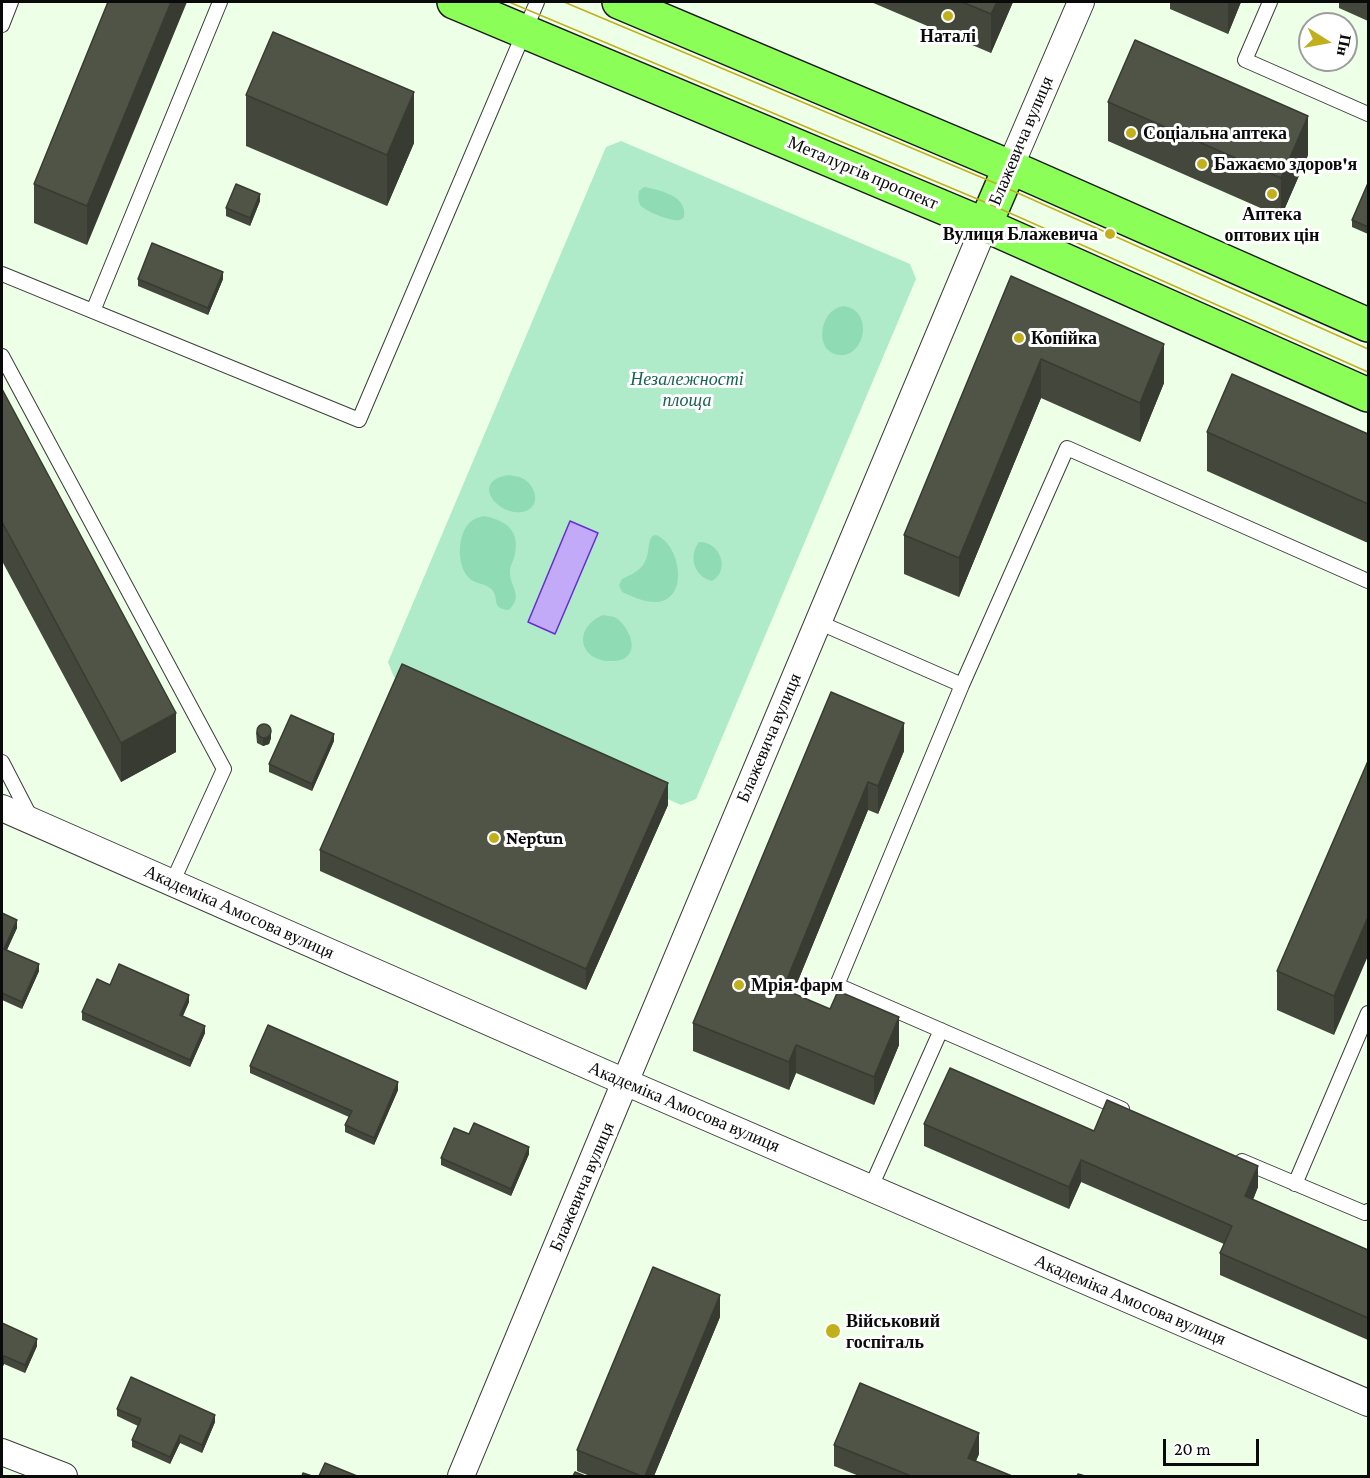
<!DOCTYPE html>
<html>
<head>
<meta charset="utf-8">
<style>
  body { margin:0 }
  #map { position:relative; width:1370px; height:1478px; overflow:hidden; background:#eeffe8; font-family:"Crimson Pro",serif }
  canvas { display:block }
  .frame { position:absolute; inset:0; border:3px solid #0a0a0a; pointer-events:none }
  .north { position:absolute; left:1298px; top:12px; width:60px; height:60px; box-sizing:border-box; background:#fff; border:2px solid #9d9d9d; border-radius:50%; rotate:101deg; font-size:16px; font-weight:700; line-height:24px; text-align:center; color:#0a0a0a }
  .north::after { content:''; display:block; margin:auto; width:21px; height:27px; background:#c1af1c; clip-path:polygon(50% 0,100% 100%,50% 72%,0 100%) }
  .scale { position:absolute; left:1163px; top:1439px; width:96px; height:27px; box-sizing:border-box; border:3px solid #0a0a0a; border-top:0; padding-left:8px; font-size:18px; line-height:21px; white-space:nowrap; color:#0a0a0a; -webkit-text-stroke:4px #fff; paint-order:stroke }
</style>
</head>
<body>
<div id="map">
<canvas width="1370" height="1478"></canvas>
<div class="frame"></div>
<div class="north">Пн</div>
<div class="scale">20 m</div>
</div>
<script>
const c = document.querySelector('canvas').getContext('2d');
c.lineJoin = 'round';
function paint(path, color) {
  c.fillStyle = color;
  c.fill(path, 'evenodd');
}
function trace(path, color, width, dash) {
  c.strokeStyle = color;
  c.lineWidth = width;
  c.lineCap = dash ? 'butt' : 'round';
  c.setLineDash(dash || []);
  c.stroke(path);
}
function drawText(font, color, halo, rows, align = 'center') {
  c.font = font + ' "Crimson Pro",serif';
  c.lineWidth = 6;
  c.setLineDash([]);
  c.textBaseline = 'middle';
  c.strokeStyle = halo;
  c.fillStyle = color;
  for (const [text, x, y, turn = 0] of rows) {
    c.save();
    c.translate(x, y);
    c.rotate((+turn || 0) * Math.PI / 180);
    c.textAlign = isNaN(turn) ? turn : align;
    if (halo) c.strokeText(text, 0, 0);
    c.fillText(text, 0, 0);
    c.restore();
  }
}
const green = new Path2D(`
  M621 141 910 264 916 279 696 799 681 805 394 677 388 662 606 147Z`);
const forest = new Path2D(`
  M644 187C660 190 688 196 684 217 683 218 682 219 680 220 672 222 647 212 641 206 638 202 638 196 639 191Z
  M843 306C874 309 866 357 840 355 836 355 831 353 828 350 818 340 822 321 831 312 835 309 838 307 843 306Z
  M508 475C513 476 518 476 522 478 535 484 542 505 526 511 502 520 467 482 508 475Z
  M484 516C505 520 520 530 515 554 514 560 510 565 510 572 510 588 524 595 509 610 489 609 501 596 490 588 484 583 475 584 469 578 455 565 457 527 475 519 478 517 481 517 484 516Z
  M656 535C680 544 690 598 658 602 646 603 633 597 622 592L619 585 622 579C633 574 644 569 647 556 649 549 648 543 652 536Z
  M699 542C720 541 731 570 712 581 694 577 688 556 699 542Z
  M603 615C607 616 613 616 616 618 626 624 637 644 629 654 625 660 619 661 612 661 579 662 572 628 603 615Z`);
const water = new Path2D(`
  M570 521 598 533 555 634 528 622Z`);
const service = new Path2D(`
  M1270 2 1245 60 1368 114
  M2 25 11 2
  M2 274 359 420 537 2
  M93 311 220 2
  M2 356 224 769 172 883
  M818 622 962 685
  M2 762 32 820
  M1122 1109 837 985 962 685 1067 448 1368 581
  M1242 1161 1365 1213 1368 1211
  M1295 1184 1368 1013
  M871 1187 941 1030`);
const minor = new Path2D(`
  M1010 167 1081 2
  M2 808 625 1082 1368 1403
  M2 1452 64 1476
  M461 1476 625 1082 985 225`);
const primary = new Path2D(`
  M454 2 985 225 1368 395
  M619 2 1010 167 1368 325
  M985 225 1010 167`);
const tram = new Path2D(`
  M509 2 994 206 1368 372
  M564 2 1002 186 1368 349`);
const wall = new Path2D(`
  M108 2 87 245 34 223V184Z
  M871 2H1013L991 53Z
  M1170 2H1241L1228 34 1170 9Z
  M1339 2H1368V21L1339 8Z
  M246 95 414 143 387 206 246 146Z
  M1108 102 1308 155 1281 217 1108 141Z
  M1368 183V234L1352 227V220Z
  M260 201 250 226 226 216V208Z
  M1011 276 1164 383 1140 442 1041 398 959 597 904 574V535Z
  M138 279H223L208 315 138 286Z
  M2 389 176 752 121 782 2 561Z
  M1207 432 1368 434V543L1207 471Z
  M831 692 904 751 878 814 868 810 793 993 899 1045 874 1105 796 1073 789 1090 693 1051V1023Z
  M256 732 271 738 269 744 263 746 257 743Z
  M334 741 312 791 269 772V764Z
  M1368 761 1334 1035 1277 1010V971Z
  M668 805 586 990 320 871V850Z
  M2 913 17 928 7 950 39 971 22 1009 2 1000Z
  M110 985 189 1002 183 1016 205 1033 190 1067 82 1020V1012Z
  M250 1066 398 1090 374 1145 345 1132V1125L349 1117 250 1073Z
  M924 1124 1094 1131 1258 1187 1253 1200 1368 1250V1340L1220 1275V1253L1224 1244 1081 1182 1069 1209 924 1146Z
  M469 1134 529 1154 511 1196 441 1165V1158Z
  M720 1317 654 1476H590L577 1471V1450Z
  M2 1323 37 1346 25 1373 4 1364 2 1368Z
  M117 1409 215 1422 202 1453 180 1443 170 1464 132 1447V1440L138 1426 117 1416Z
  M834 1445 979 1454 976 1461 1012 1476H859L834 1466Z`);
const shadedWall = new Path2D(`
  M171 2H187L87 245V206Z
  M997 2H1013L991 53V14Z
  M1228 2H1241L1228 34Z
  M414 92V143L387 206V155Z
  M1308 116V155L1281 217V178Z
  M260 194V201L250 226V218Z
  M223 272V279L208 315V308Z
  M1164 344V383L1140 442V403Z
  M1041 359V398L959 597V558Z
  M176 713V752L121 782V743Z
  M904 723V751L878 814V786Z
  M271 731V738L269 744 263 746V739Z
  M334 734V741L312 791V784Z
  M868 782V810L783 1017V989Z
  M668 783V805L586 990V969Z
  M1368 917V956L1334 1035V996Z
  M17 920V928L4 956V949Z
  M39 964V971L22 1009V1002Z
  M189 995V1002L180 1022V1015Z
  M899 1017V1045L874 1105V1077Z
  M205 1026V1033L190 1067V1060Z
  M796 1045V1073L789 1090V1062Z
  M398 1082V1090L374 1145V1138Z
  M529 1147V1154L511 1196V1189Z
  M1081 1160V1182L1069 1209V1187Z
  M1258 1166V1187L1245 1218V1196Z
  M720 1295V1317L654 1476H645Z
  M37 1339V1346L25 1373V1365Z
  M4 1356V1364L2 1368V1361Z
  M215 1415V1422L202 1453V1445Z
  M979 1433V1454L969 1476 968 1458Z
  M180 1435V1443L170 1464V1457Z`);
const building = new Path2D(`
  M108 2H171L87 206 34 184Z
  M962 2H997L991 14Z
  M273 32 414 92 387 155 246 95Z
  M1135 40 1308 116 1281 178 1108 102Z
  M1368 183V227L1352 220Z
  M236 184 260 194 250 218 226 208Z
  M152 243 223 272 208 308 138 279Z
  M1011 276 1164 344 1140 403 1041 359 959 558 904 535Z
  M1232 374 1368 434V504L1207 432Z
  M2 389 176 713 121 743 2 522Z
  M402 664 668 783 586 969 320 850Z
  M831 692 904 723 878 786 868 782 783 989 830 1009 838 991 899 1017 874 1077 796 1045 789 1062 693 1023Z
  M291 715 334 734 312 784 269 764Z
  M257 731a7 7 0 1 1 14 0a7 7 0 1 1-14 0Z
  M1368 761V917L1334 996 1277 971Z
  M2 913 17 920 4 949 39 964 22 1002 2 993Z
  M119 964 189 995 180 1015 205 1026 190 1060 82 1012 97 979 110 985Z
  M268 1025 398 1082 374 1138 345 1125 352 1111 250 1066Z
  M950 1068 1094 1131 1107 1100 1258 1166 1245 1196 1368 1250V1318L1220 1253 1232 1226 1081 1160 1069 1187 924 1124Z
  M474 1123 529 1147 511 1189 441 1158 454 1128 469 1134Z
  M653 1267 720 1295 645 1476H641L577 1450Z
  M2 1323 37 1339 25 1365 4 1356 2 1361Z
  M131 1377 215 1415 202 1445 180 1435 170 1457 132 1440 141 1419 117 1409Z
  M860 1383 979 1433 968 1458 1012 1476H911L834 1445Z
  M325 1463 357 1476H319Z
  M575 1472 585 1476H573Z
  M303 1473 312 1476H302Z
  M1078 1474 1085 1476H1077Z`);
const markers = [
  [948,16,6,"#c1af1c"],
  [1131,133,6,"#c1af1c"],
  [1202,164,6,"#c1af1c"],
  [1272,194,6,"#c1af1c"],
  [1110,234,6,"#c1af1c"],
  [1019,338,6,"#c1af1c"],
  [494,838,6,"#c1af1c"],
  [739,985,6,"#c1af1c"],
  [833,1331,8,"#c1af1c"]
];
const poiNames = [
  ["Наталі",948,36,"center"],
  ["Соціальна аптека",1143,133],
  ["Бажаємо здоров'я",1214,164],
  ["Аптека",1272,214,"center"],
  ["оптових цін",1272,235,"center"],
  ["Вулиця Блажевича",1098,234,"right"],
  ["Копійка",1031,338],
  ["Neptun",506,838],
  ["Мрія-фарм",751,985],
  ["Військовий",846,1321],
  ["госпіталь",846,1342]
];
const streetNames = [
  ["Блажевича вулиця",1021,141,-67],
  ["Металургів проспект",863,173,23],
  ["Блажевича вулиця",769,738,-67],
  ["Академіка Амосова вулиця",239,912,24],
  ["Академіка Амосова вулиця",684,1107,23],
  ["Блажевича вулиця",582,1187,-67],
  ["Академіка Амосова вулиця",1130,1300,23]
];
const parkNames = [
  ["Незалежності",687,379],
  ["площа",687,400]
];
paint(green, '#b0ebc9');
paint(forest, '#8fdcb4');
paint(water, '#c2aaf9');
trace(water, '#652dd4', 1.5);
trace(service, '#3d3d3d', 16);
trace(minor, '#3d3d3d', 28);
trace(primary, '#1b1b1b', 36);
trace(service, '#fff', 14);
trace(minor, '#fff', 26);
trace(primary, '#8bff58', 33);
trace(tram, '#c1af1c', 1.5);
paint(wall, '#44483c');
paint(shadedWall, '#373b31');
paint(building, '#4f5446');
trace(building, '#373b31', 1.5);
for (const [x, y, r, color] of markers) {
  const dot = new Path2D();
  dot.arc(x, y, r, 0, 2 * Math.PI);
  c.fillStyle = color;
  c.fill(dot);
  trace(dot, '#fff', 2);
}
drawText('bold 18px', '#0a0a0a', '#fff', poiNames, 'left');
drawText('18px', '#0a0a0a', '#fff', streetNames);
drawText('italic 18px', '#186450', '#fff', parkNames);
</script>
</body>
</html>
